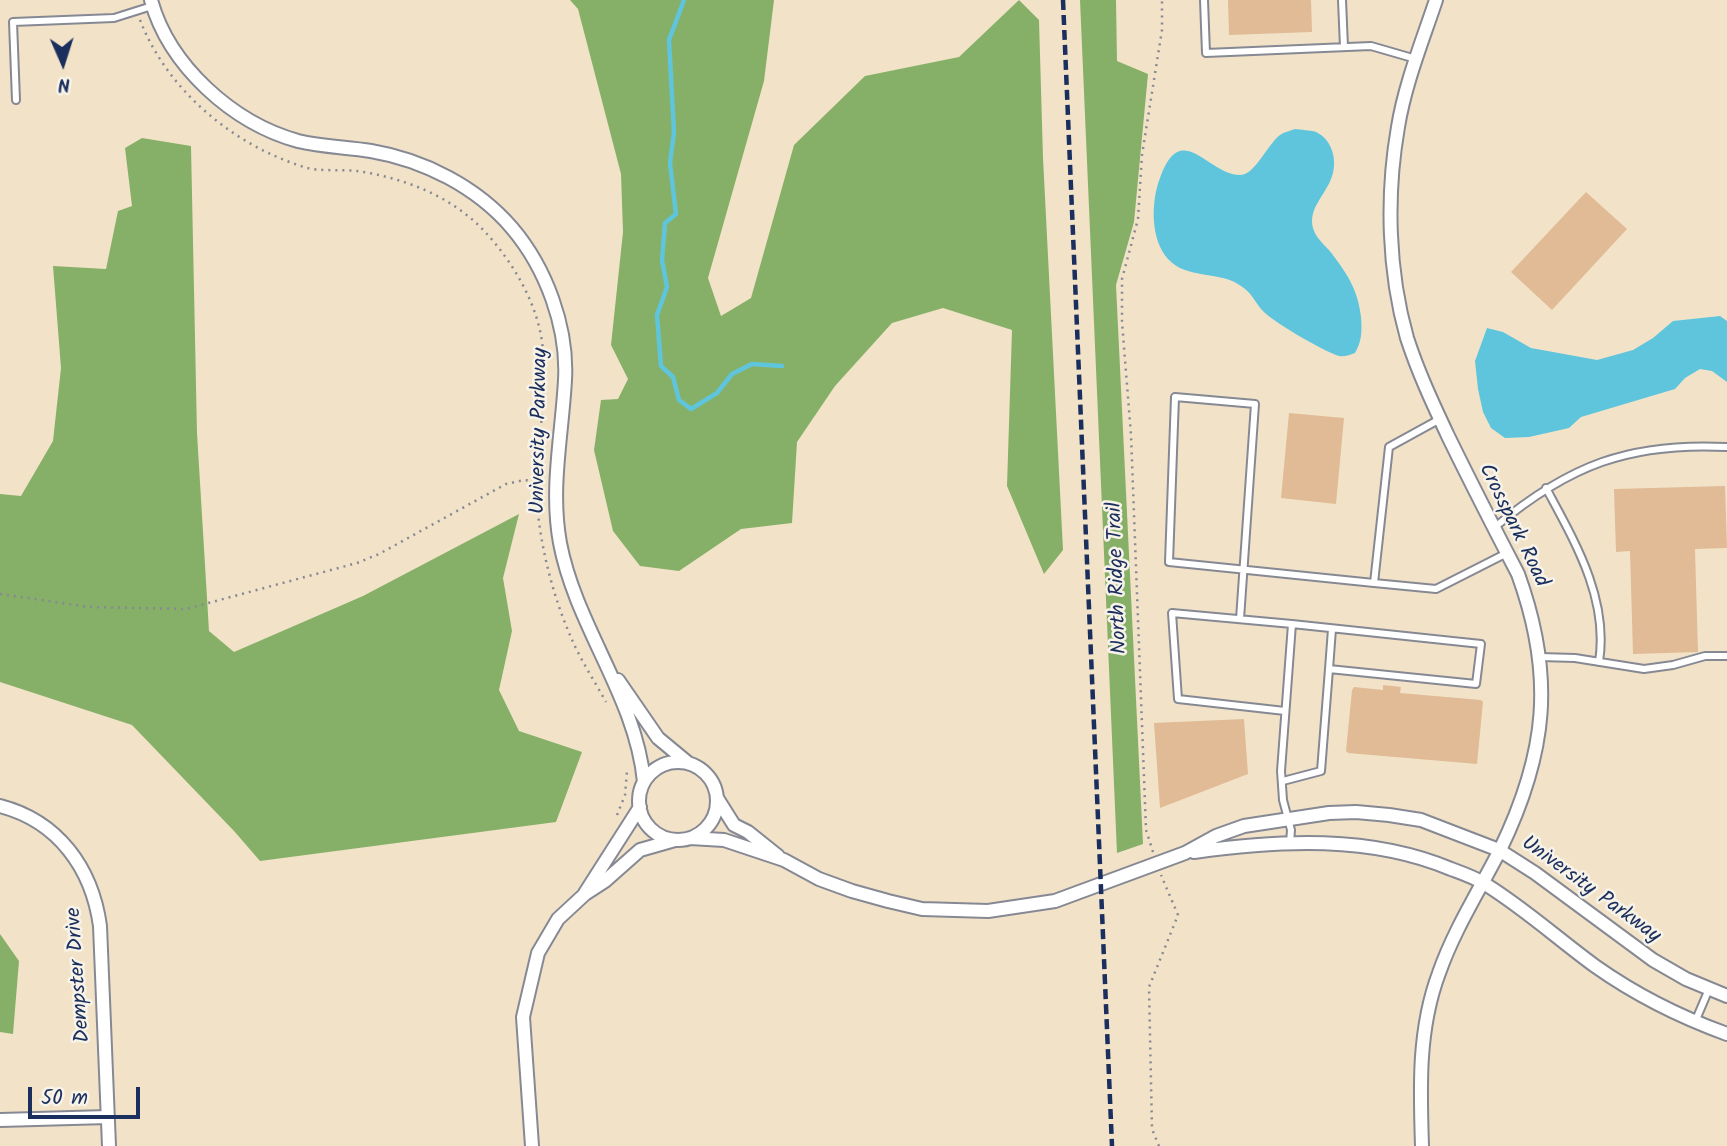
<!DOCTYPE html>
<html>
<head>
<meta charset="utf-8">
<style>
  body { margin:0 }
  #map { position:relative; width:1727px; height:1146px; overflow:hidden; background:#f2e3c8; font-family:Kalam,sans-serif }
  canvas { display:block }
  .north { position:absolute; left:28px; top:28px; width:70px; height:70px; -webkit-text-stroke:5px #f7f3e8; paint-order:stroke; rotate:177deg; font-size:19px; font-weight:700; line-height:28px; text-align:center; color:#1b2f5e }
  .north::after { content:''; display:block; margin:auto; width:24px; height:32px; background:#1b2f5e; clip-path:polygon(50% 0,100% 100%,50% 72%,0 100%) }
  .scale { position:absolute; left:28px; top:1087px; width:112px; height:32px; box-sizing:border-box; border:4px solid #1b2f5e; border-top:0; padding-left:9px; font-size:21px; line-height:24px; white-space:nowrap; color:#1b2f5e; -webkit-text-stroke:5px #f7f3e8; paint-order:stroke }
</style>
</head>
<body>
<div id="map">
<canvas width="1727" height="1146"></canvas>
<div class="north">N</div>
<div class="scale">50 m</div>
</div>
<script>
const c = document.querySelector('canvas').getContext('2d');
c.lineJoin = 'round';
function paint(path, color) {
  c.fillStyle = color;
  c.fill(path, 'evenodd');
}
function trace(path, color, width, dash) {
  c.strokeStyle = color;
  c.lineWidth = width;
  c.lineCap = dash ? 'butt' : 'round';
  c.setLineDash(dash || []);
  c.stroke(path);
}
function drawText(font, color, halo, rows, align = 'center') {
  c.font = font + ' Kalam,sans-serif';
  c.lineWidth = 5;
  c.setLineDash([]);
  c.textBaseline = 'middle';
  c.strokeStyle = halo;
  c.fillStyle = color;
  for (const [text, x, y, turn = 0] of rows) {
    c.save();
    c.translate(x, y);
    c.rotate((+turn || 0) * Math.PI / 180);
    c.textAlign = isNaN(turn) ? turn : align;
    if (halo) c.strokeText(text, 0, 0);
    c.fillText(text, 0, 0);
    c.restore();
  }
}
const forest = new Path2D(`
  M570 0H774L764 81 708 278 721 316 751 298 794 145 865 76 959 57 1019 0 1039 20 1043 158 1063 550 1044 574 1007 486 1012 330 943 308 892 323 835 386 797 442 792 523 741 529 679 571 640 566 613 531 594 450 601 400 618 399 628 379 611 345 623 232 621 174 578 9Z
  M1080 0H1116L1117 61 1148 74 1134 222 1116 285 1143 844 1117 853Z
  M142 138 191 146 197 433 209 631 234 652 363 596 519 514 503 578 512 631 499 690 519 731 582 752 556 822 260 861 234 831 132 725 0 682V494L21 496 53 441 61 368 53 266 106 269 118 211 132 206 125 148Z
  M0 934 19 961 13 1034 0 1032Z`);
const water = new Path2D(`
  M1295 129C1301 130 1310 130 1316 132 1333 140 1338 162 1331 179 1325 195 1308 209 1313 228 1315 236 1323 244 1329 250 1346 272 1358 289 1361 317 1362 331 1362 341 1355 353 1349 355 1345 357 1339 356 1325 352 1271 321 1262 310 1255 302 1251 292 1241 286 1219 270 1187 280 1168 259 1150 239 1151 201 1160 178 1181 118 1208 175 1240 175 1255 175 1267 145 1280 135 1284 132 1290 131 1295 129Z
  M1720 316 1727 321V382L1712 371 1700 369 1685 378 1675 389 1581 417 1569 428 1529 437 1505 438 1491 428 1483 412 1478 389 1475 361 1487 328 1503 332 1531 348 1597 360 1633 350 1653 338 1673 321Z`);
const stream = new Path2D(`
  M684 0 669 40 674 132 670 163 676 214 665 223 662 260 667 287 657 315 661 366 673 377 679 400 691 409 717 393 732 374 752 364 782 366`);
const building = new Path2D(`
  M1228 0H1311L1312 32 1229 35Z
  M1586 192 1627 229 1552 310 1511 272Z
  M1289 413 1344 418 1336 504 1281 498Z
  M1725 486 1727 548 1695 549 1698 652 1633 654 1630 551 1616 552 1614 489Z
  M1383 685 1401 687 1400 693 1481 700 1483 702 1477 764 1348 753 1346 751 1352 690 1354 687 1383 690Z
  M1244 719 1248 774 1160 808 1154 723Z`);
const path = new Path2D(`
  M140 20C167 90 233 145 304 167 320 172 340 169 357 171 405 178 454 197 487 234 515 265 540 308 543 351 545 381 542 411 540 441 538 462 536 483 537 504 541 550 554 600 573 642 582 662 595 682 606 702
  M0 594 89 607 186 609 357 563 379 554 506 484 524 480 537 481
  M617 815 625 795 627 771
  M1153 852 1146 830 1131 435 1122 322V279L1138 219 1142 155 1162 30V0
  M1159 1146 1152 1129 1149 987 1178 915 1161 875`);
const service = new Path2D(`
  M1204 0 1206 53 1371 46 1416 59
  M1342 0 1344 47
  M16 100 13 22 114 18 152 6
  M1546 488C1575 542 1609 599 1599 662
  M1495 527C1569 465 1630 442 1727 447
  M1374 583 1436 589 1507 553
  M1240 619C1245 548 1250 476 1255 404L1175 397 1169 562 1374 583 1389 447 1440 419
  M1540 657 1575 658 1644 669 1673 665 1705 656H1727
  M1329 669 1332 629
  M1285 711 1178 699 1172 613 1292 624
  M1283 781 1321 771 1329 669 1476 684 1481 644 1292 624 1281 771 1283 800 1291 830 1290 843
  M1695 1022 1709 989`);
const minor = new Path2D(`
  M151 0C169 66 233 123 298 141 322 147 347 147 371 151 424 160 477 187 512 228 546 268 568 327 565 380 562 435 550 489 560 543 576 627 636 697 644 782
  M618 680 658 738 687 762
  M639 801a39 39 0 1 1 78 0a39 39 0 1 1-78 0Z
  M717 798 734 825 748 832 778 856
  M0 806C58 821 92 868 100 926L109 1146
  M690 838 724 840 784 860 819 879 852 891 888 901 922 909 988 911 1055 901 1185 853 1216 836 1244 826 1329 813 1356 812 1389 815 1421 820 1499 850 1535 873 1653 960 1686 979 1727 996
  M1194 852C1280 840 1370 835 1451 869 1462 873 1474 877 1485 884 1524 908 1558 939 1595 966 1636 995 1680 1017 1727 1034
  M585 893 640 807
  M0 1120 108 1117
  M532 1146 523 1017 538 953 558 919 585 894 605 881 640 850 675 840
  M1422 1146C1420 1087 1418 1029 1439 973 1454 930 1479 891 1500 850 1547 753 1555 676 1518 574 1494 528 1471 483 1448 436 1433 404 1418 372 1407 338 1388 271 1386 196 1398 127 1405 84 1422 42 1436 0`);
const rail = new Path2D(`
  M1063 0 1112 1146`);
const streetNames = [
  ["University Parkway",541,431,-89],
  ["Crosspark Road",1512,526,64],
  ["North Ridge Trail",1119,578,-92],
  ["University Parkway",1590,891,36],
  ["Dempster Drive",80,975,-94]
];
paint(forest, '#86b068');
paint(water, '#5fc5dc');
trace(stream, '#5fc5dc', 4.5);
paint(building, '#e0bb95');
trace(service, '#868993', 10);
trace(minor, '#868993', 16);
trace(path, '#868993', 2.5, [2, 5]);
trace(service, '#fff', 6);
trace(minor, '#fff', 12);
trace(rail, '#1b2f5e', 4.5, [10, 5]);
drawText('21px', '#1b2f5e', '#f7f3e8', streetNames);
</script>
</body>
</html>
